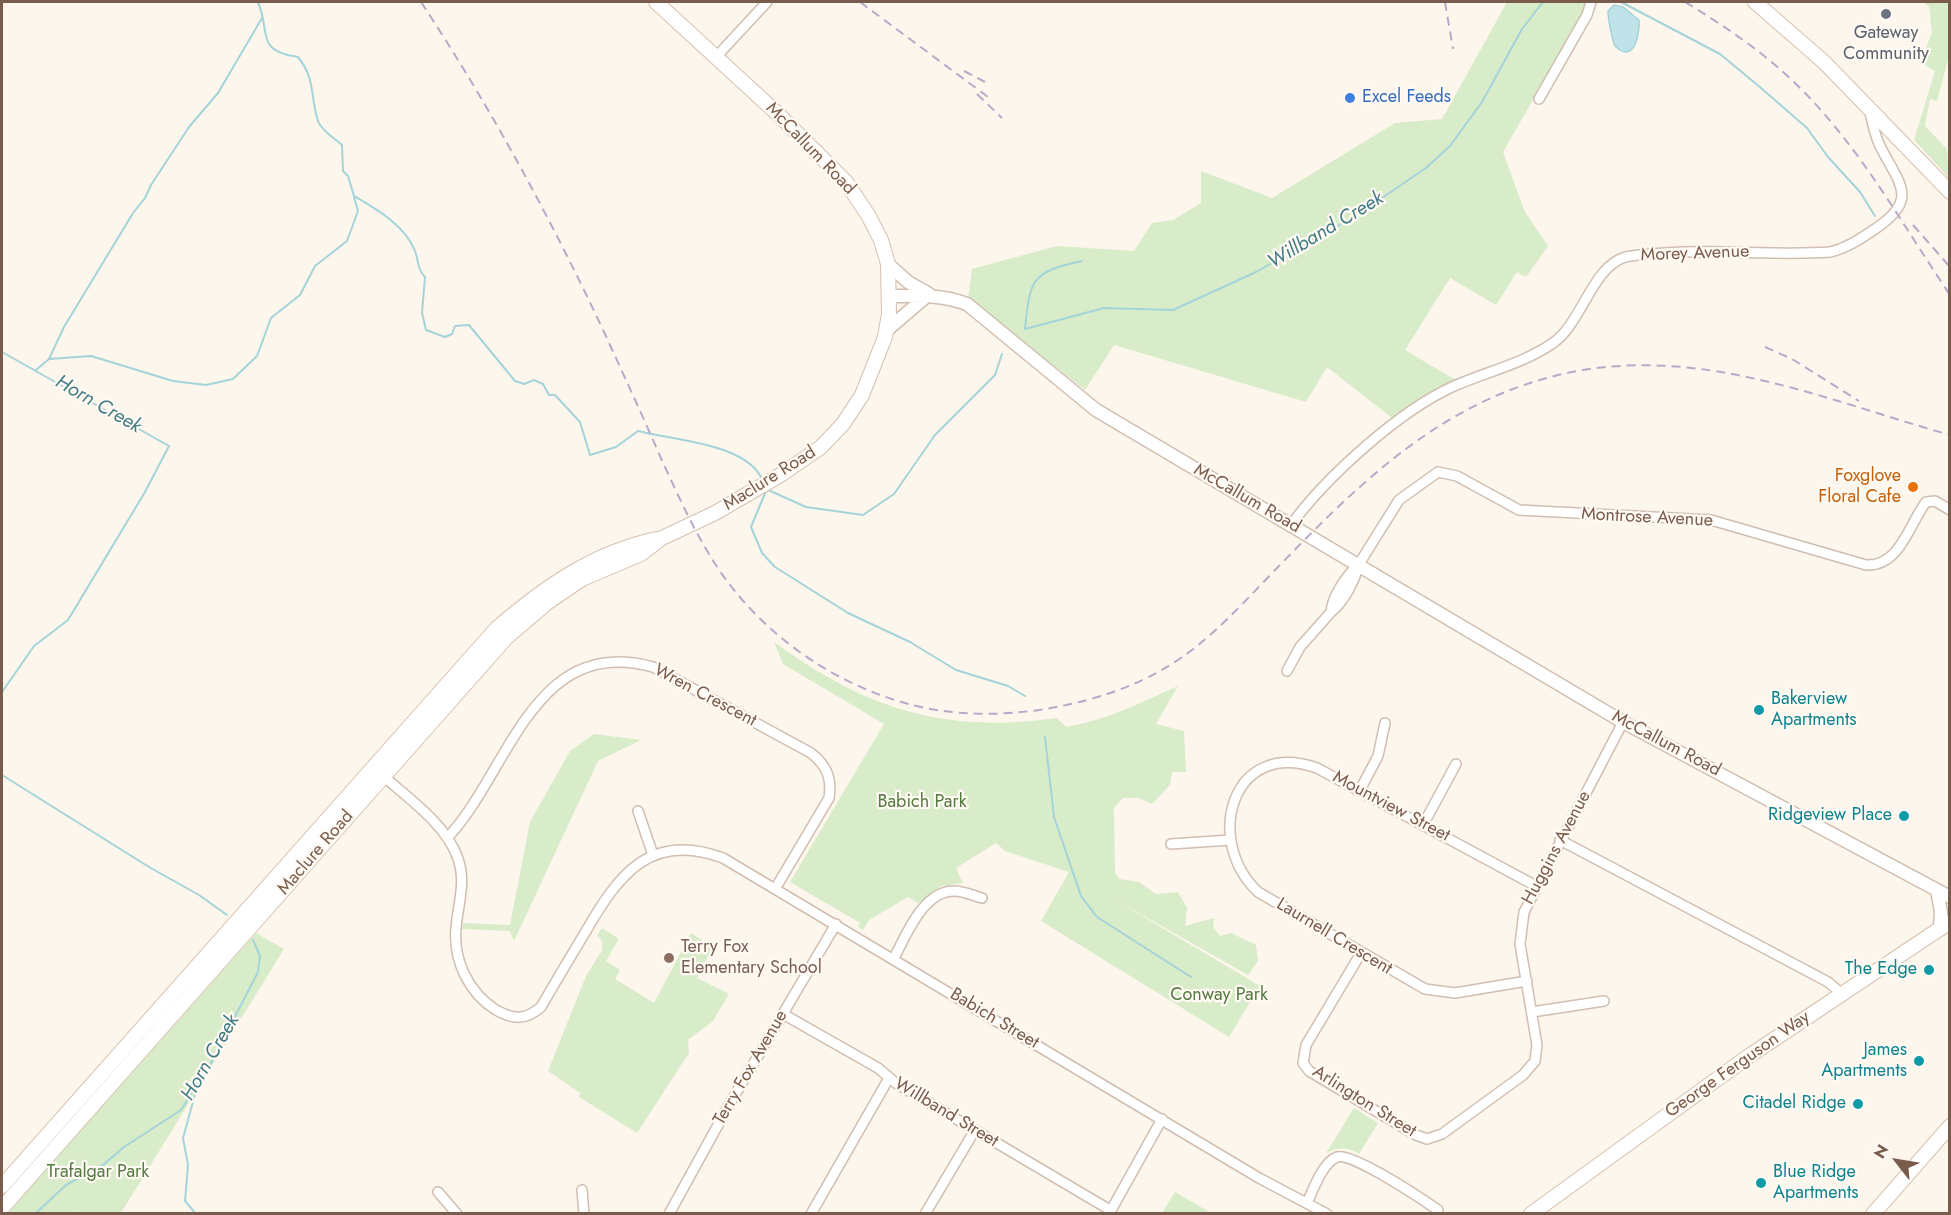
<!DOCTYPE html>
<html>
<head>
<meta charset="utf-8">
<style>
  body { margin:0 }
  #map { position:relative; width:1951px; height:1215px; overflow:hidden; background:#fdf6ec; font-family:Jost,sans-serif }
  canvas { display:block }
  .frame { position:absolute; inset:0; border:3px solid #7a5c4d; pointer-events:none }
  .north { position:absolute; left:1867px; top:1131px; width:60px; height:60px; -webkit-text-stroke:4px #fffaf3; paint-order:stroke; rotate:301deg; font-size:16px; font-weight:700; line-height:24px; text-align:center; color:#7a5c4d }
  .north::after { content:''; display:block; margin:auto; width:21px; height:27px; background:#7a5c4d; clip-path:polygon(50% 0,100% 100%,50% 72%,0 100%) }
</style>
</head>
<body>
<div id="map">
<canvas width="1951" height="1215"></canvas>
<div class="frame"></div>
<div class="north">N</div>
</div>
<script>
const c = document.querySelector('canvas').getContext('2d');
c.lineJoin = 'round';
function paint(path, color) {
  c.fillStyle = color;
  c.fill(path, 'evenodd');
}
function trace(path, color, width, dash) {
  c.strokeStyle = color;
  c.lineWidth = width;
  c.lineCap = dash ? 'butt' : 'round';
  c.setLineDash(dash || []);
  c.stroke(path);
}
function drawText(font, color, halo, rows, align = 'center') {
  c.font = font + ' Jost,sans-serif';
  c.lineWidth = 4.5;
  c.setLineDash([]);
  c.textBaseline = 'middle';
  c.strokeStyle = halo;
  c.fillStyle = color;
  for (const [text, x, y, turn = 0] of rows) {
    c.save();
    c.translate(x, y);
    c.rotate((+turn || 0) * Math.PI / 180);
    c.textAlign = isNaN(turn) ? turn : align;
    if (halo) c.strokeText(text, 0, 0);
    c.fillText(text, 0, 0);
    c.restore();
  }
}
const green = new Path2D(`
  M1507 2H1589L1503 152 1525 212 1548 246 1526 277 1517 272 1496 305 1450 278 1405 350 1459 382 1392 418 1327 367 1306 402 1114 345 1085 390 968 299 972 269 1057 246 1134 251 1152 223 1173 220 1201 203V171L1272 198 1395 123 1442 119Z
  M1922 2H1949V56L1937 101 1930 99 1925 126 1947 149 1949 178 1914 140 1935 71 1920 62 1932 33 1929 6Z
  M774 642C866 709 943 734 1057 718L1066 727C1106 720 1141 703 1178 686L1156 724 1184 731 1186 772H1172L1170 785 1152 804 1139 798H1123L1114 808 1115 873 1120 879 1139 882 1156 894 1178 892 1187 908 1185 926 1214 918 1213 927 1220 936 1231 933 1256 945 1258 961 1248 975 1114 899 1260 986 1229 1037 1041 921 1069 872 1005 851 996 843 956 868 963 883 941 886 918 903 908 897 869 920 863 930 858 927 860 923 790 882 884 724 783 664Z
  M594 734 641 740 598 761 514 941 510 931 462 929 463 923 510 925 530 822 570 751Z
  M602 928 619 939 606 961 620 970 615 979 654 1003 691 933 713 947 697 978 729 994 713 1021 688 1040 689 1053 637 1133 579 1097 580 1093 548 1071 586 976 602 950V941L597 935Z
  M256 933 284 949 121 1213H78L75 1211 72 1214 7 1213Z
  M1354 1108 1378 1123 1359 1154C1347 1147 1339 1147 1326 1153Z
  M1175 1192 1211 1213H1162Z`);
const water = new Path2D(`
  M1614 5 1623 7 1639 20C1640 32 1635 64 1616 47 1612 43 1608 17 1608 11Z`);
const stream = new Path2D(`
  M258 2C271 33 255 51 298 57 316 79 310 97 318 121 321 130 335 139 342 145L343 171 348 176 354 196C376 209 405 225 415 251 419 261 417 269 425 277L422 313 426 330 445 337 452 334 455 326 469 325 515 381 524 384 534 380 543 384 549 395H555L580 422 590 455 616 447 638 431C672 440 748 443 763 481
  M1621 2 1720 54 1761 88 1807 128 1828 157 1860 192 1875 216
  M1082 261C1031 272 1030 279 1025 329L1104 308 1173 310 1256 272 1357 215 1426 168 1450 146 1482 102 1522 29 1543 2
  M2 352 169 446 145 492 68 620 34 646 2 692
  M49 359 91 356 173 381 206 385 233 379 257 356 271 318 300 295 315 266 347 241 358 211 354 197
  M36 370 49 359 64 327 133 213 145 198 151 185 189 127 218 93 262 18
  M766 489 806 507 863 515 894 494 935 435 995 375 1002 354
  M766 491 751 527 762 553 775 567 848 613 910 642 956 670 1008 686 1025 696
  M1045 737 1054 817 1081 896 1097 917 1191 977
  M2 775 149 867 199 895 227 915
  M196 1091 183 1138 188 1165 185 1201 196 1214
  M35 1214 66 1185 103 1165 124 1147 181 1110 210 1065 258 972 260 956 253 940`);
const minor = new Path2D(`
  M717 56 767 2
  M1539 99 1587 15 1591 2
  M1291 525C1326 477 1398 412 1452 387 1485 372 1523 364 1553 343 1582 323 1592 267 1625 257 1638 254 1652 254 1665 253 1720 249 1775 256 1830 252 1847 248 1860 239 1875 229 1920 199 1899 184 1880 146 1874 134 1873 122 1869 110
  M1359 564C1355 580 1344 602 1331 612 1332 596 1347 575 1359 564L1399 500 1438 472 1457 476 1519 510 1711 520 1866 565C1900 567 1909 524 1926 502L1935 501 1950 510
  M1287 671 1300 647 1331 612
  M380 773C406 797 444 822 457 856 467 881 458 903 456 928 453 961 469 993 496 1010 514 1020 526 1020 541 1007 556 981 571 956 586 931 619 874 651 831 723 858L1259 1178 1327 1214
  M1360 790 1378 756 1385 723
  M638 811 653 855
  M1423 825 1456 764
  M448 837C510 771 533 634 653 667L811 753C827 766 832 778 829 798L775 889
  M1560 840 1828 982 1841 993
  M1171 844 1230 840
  M1361 953 1306 1045 1303 1063 1309 1071 1416 1135 1427 1139 1442 1134 1523 1075 1535 1061 1537 1045 1520 944 1524 912 1623 722
  M894 958C906 936 923 890 955 891 963 891 974 896 982 898
  M1527 981 1455 993 1425 989 1258 892C1203 840 1232 738 1317 768L1536 886
  M1532 1012 1604 1001
  M783 1014 878 1068 897 1084 1110 1210
  M582 1190 584 1214
  M438 1192 457 1214
  M1307 1203C1313 1190 1323 1162 1337 1157 1352 1152 1422 1199 1438 1210
  M669 1214 729 1105 836 924
  M811 1214 889 1078
  M925 1214 975 1130
  M1109 1214 1162 1119`);
const tertiary = new Path2D(`
  M888 264 908 282 929 294
  M890 296C917 296 941 294 967 304L1096 410 1623 722 1950 897
  M887 330 928 295
  M1937 890 1941 912 1940 927`);
const secondary = new Path2D(`
  M1755 2 1824 62 1950 192
  M2 1186 497 628C545 587 594 552 657 539
  M2 1208 506 638 548 602 582 579 641 554 662 538 715 513 782 474 821 447 843 424 862 395 885 337 889 314 888 264 881 240 868 215 846 182 779 115 656 2
  M1531 1214 1749 1056 1950 922
  M1873 1214 1950 1126`);
const rail = new Path2D(`
  M421 2C491 108 551 219 605 334 625 378 645 421 664 465 684 508 704 553 734 590 779 646 843 687 912 705 957 716 1000 716 1045 709 1093 701 1137 687 1178 660 1215 635 1245 601 1276 569 1351 492 1425 417 1530 383 1677 335 1809 395 1950 435
  M860 2 988 97
  M1445 2 1453 49
  M1685 2C1726 27 1765 53 1799 87 1860 147 1902 224 1950 295
  M964 71 985 82
  M977 94 1002 118
  M1913 225 1950 267
  M1765 347 1792 359 1859 401`);
const markers = [
  [1886,14,6,"#6b7280"],
  [1350,98,6,"#3f7fe0"],
  [1913,487,6,"#e8710a"],
  [1759,710,6,"#0f9aa8"],
  [1904,816,6,"#0f9aa8"],
  [669,958,6,"#8d6e63"],
  [1929,970,6,"#0f9aa8"],
  [1919,1061,6,"#0f9aa8"],
  [1858,1104,6,"#0f9aa8"],
  [1761,1183,6,"#0f9aa8"]
];
const worshipNames = [
  ["Gateway",1886,34],
  ["Community",1886,55]
];
const shopNames = [
  ["Excel Feeds",1362,98]
];
const streetNames = [
  ["McCallum Road",810,149,46],
  ["Morey Avenue",1695,254,-2],
  ["Maclure Road",770,479,-32],
  ["McCallum Road",1247,499,30],
  ["Montrose Avenue",1647,518,3],
  ["Wren Crescent",705,696,28],
  ["McCallum Road",1666,744,28],
  ["Mountview Street",1391,807,28],
  ["Huggins Avenue",1557,848,-62],
  ["Maclure Road",316,853,-49],
  ["Laurnell Crescent",1334,937,31],
  ["Babich Street",994,1019,31],
  ["George Ferguson Way",1738,1065,-35],
  ["Terry Fox Avenue",751,1068,-60],
  ["Arlington Street",1364,1102,32],
  ["Willband Street",946,1113,31]
];
const foodNames = [
  ["Foxglove",1901,477],
  ["Floral Cafe",1901,498]
];
const cultureNames = [
  ["Bakerview",1771,700,"left"],
  ["Apartments",1771,721,"left"],
  ["Ridgeview Place",1892,816],
  ["The Edge",1917,970],
  ["James",1907,1051],
  ["Apartments",1907,1072],
  ["Citadel Ridge",1846,1104],
  ["Blue Ridge",1773,1173,"left"],
  ["Apartments",1773,1194,"left"]
];
const parkNames = [
  ["Babich Park",922,803],
  ["Conway Park",1219,996],
  ["Trafalgar Park",98,1173]
];
const educationNames = [
  ["Terry Fox",681,948],
  ["Elementary School",681,969]
];
const waterNames = [
  ["Willband Creek",1326,231,-31],
  ["Horn Creek",98,405,30],
  ["Horn Creek",211,1058,-60]
];
paint(green, '#d8ecc9');
paint(water, '#bfe3e8');
trace(water, '#a5d3da', 1.5);
trace(stream, '#a5d3da', 2);
trace(minor, '#d1beb0', 12);
trace(tertiary, '#d1beb0', 15);
trace(secondary, '#d6c0b0', 16);
trace(minor, '#fff', 9);
trace(tertiary, '#fff', 12);
trace(secondary, '#fff', 14);
trace(rail, '#b9a8c9', 2, [9, 6]);
for (const [x, y, r, color] of markers) {
  const dot = new Path2D();
  dot.arc(x, y, r, 0, 2 * Math.PI);
  c.fillStyle = color;
  c.fill(dot);
  trace(dot, '#fffaf3', 2);
}
drawText('18px', '#5b616d', '#fffaf3', worshipNames);
drawText('18px', '#366cbe', '#fffaf3', shopNames, 'left');
drawText('18px', '#7a5c4d', '#fffaf3', streetNames);
drawText('18px', '#c56008', '#fffaf3', foodNames, 'right');
drawText('18px', '#0d838f', '#fffaf3', cultureNames, 'right');
drawText('18px', '#537a41', '#fffaf3', parkNames);
drawText('18px', '#785e54', '#fffaf3', educationNames, 'left');
drawText('italic 20px', '#437c86', '#fffaf3', waterNames);
</script>
</body>
</html>
